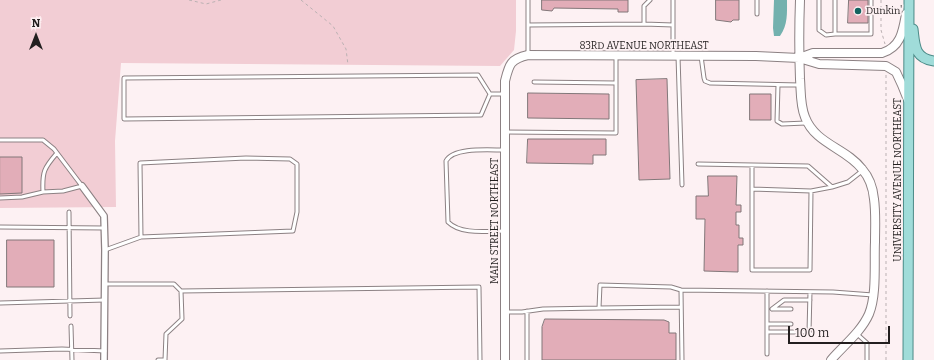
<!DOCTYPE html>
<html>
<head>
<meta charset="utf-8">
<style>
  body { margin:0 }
  #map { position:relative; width:934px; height:360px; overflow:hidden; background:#fdf1f3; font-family:Bitter,serif }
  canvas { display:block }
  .north { position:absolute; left:16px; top:16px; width:40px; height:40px; -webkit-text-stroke:3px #fdf1f3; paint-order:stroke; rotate:0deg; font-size:11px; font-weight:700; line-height:16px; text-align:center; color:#231f1f }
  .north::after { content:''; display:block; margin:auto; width:14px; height:18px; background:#231f1f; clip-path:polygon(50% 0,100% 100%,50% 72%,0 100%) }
  .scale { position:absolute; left:788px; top:326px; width:102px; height:18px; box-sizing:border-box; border:2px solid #231f1f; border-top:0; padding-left:5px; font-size:12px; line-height:14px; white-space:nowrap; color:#231f1f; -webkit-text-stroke:3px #fdf1f3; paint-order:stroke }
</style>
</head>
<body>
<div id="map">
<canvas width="934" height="360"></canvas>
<div class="north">N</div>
<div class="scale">100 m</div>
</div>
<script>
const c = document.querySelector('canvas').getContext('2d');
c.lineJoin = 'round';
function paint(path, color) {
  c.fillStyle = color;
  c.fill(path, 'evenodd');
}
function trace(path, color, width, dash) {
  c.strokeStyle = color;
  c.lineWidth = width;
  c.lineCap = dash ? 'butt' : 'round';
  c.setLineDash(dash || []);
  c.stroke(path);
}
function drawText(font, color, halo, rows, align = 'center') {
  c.font = font + ' Bitter,serif';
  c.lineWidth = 3.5;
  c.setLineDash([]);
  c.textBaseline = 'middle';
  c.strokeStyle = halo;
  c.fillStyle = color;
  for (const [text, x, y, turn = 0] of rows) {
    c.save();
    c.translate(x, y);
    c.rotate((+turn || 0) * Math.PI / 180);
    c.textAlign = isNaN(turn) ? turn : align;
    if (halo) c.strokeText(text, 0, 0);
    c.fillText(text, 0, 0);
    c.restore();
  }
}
const green = new Path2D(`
  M0 0H516V31L514 50 500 66 121 63 115 141 116 207 0 208Z`);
const water = new Path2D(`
  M774 0H787C787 13 788 25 780 36H774L773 28Z`);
const building = new Path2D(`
  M542 0H628V12H618V9L554 8 552 11 542 10Z
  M716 0H739V20H733L731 22 716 20Z
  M849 0H868V23H848Z
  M667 79 670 179 639 180 636 80Z
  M528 93 609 94V119L528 118Z
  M750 94H771V120H750Z
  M528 139H606V155H593V164L527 163Z
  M0 157H22V193L0 194Z
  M708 176H737L736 205H741V212H736V225H739V238H743V245H738V272L704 271 705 219H696V196H708Z
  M7 240H54V287H7Z
  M545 319 664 320 669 322V333H676V360H542V327Z`);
const path = new Path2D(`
  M189 0 206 4 221 0
  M301 0 333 26 346 49 348 65
  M881 0V30L885 44
  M886 75V360`);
const lane = new Path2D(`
  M757 0V14
  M819 0V30L826 35 835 34
  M835 0V34H871V0
  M644 24 673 25
  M528 25 644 24V6L650 0
  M528 54V0
  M673 54V0
  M678 56 682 185
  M701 56 704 78 705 81 710 83 800 85
  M534 82 616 83
  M778 85 777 121 782 124 806 123
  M490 94 481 115 124 119V78L478 75 490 94H503
  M505 132 616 133V57
  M0 140H43L54 149 82 186 63 191 43 192 22 197 0 198
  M503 150C489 150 453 147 446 161L448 222C461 235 487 231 504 231
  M698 164 808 166 832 187 848 182 862 171
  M752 165V270H810L811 191 832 187
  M752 189 811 191
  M43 192C42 172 44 168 57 153
  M69 212 70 316
  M0 227 104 228
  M105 250 141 237 140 163 246 158 290 159 297 164V212L293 231 141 237
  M105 284H174L181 291 479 287 480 360
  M681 290 682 360
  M767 291V354
  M810 292 809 332 811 334
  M0 303 105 300
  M599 308 681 307
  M772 309 784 300H810
  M773 309H791
  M527 311V360
  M506 312H522L543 309 599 308 600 285 671 287 681 290 833 292 873 295
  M768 324H791
  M71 326 72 360
  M767 332H809
  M857 334 867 343V360
  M0 351 62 349 105 351
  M158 360H165
  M165 360 166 334 182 319 181 291`);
const street = new Path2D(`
  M82 186 104 216 105 250 104 360`);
const secondary = new Path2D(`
  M800 0C799 26 799 52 800 79 801 91 800 105 805 117 815 144 846 148 862 169 869 177 873 188 874 199 876 213 875 228 875 242 874 262 877 295 869 314 861 332 844 345 831 360
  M799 58 813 53H882C901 47 903 31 906 14
  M505 360V81C509 65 510 59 528 55L756 56 799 58 819 64 886 66 896 72 902 85 908 100`);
const primary = new Path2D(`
  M913 29C915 45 914 58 934 61
  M908 360 909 0`);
const markers = [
  [858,11,4,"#136360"]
];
const poiNames = [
  ["Dunkin'",866,11]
];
const streetNames = [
  ["83RD AVENUE NORTHEAST",644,46],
  ["UNIVERSITY AVENUE NORTHEAST",898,180,-90],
  ["MAIN STREET NORTHEAST",495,221,-90]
];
paint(green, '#f2cdd4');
paint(water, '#73b1ae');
paint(building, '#e2adb8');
trace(building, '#827779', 1);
trace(lane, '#8c8183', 5);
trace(street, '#8c8183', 8);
trace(secondary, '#8c8183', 10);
trace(primary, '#4b8a87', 11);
trace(path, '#bbb1b3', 1, [3, 3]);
trace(lane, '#fff', 3);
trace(street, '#fff', 5.5);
trace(secondary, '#fff', 8);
trace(primary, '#a0dcd9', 9);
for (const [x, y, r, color] of markers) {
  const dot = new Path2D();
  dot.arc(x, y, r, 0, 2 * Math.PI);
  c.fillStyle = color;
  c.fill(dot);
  trace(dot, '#fdf1f3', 1.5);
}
drawText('10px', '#231f1f', '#fdf1f3', poiNames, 'left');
drawText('10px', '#231f1f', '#fdf1f3', streetNames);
</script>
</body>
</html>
